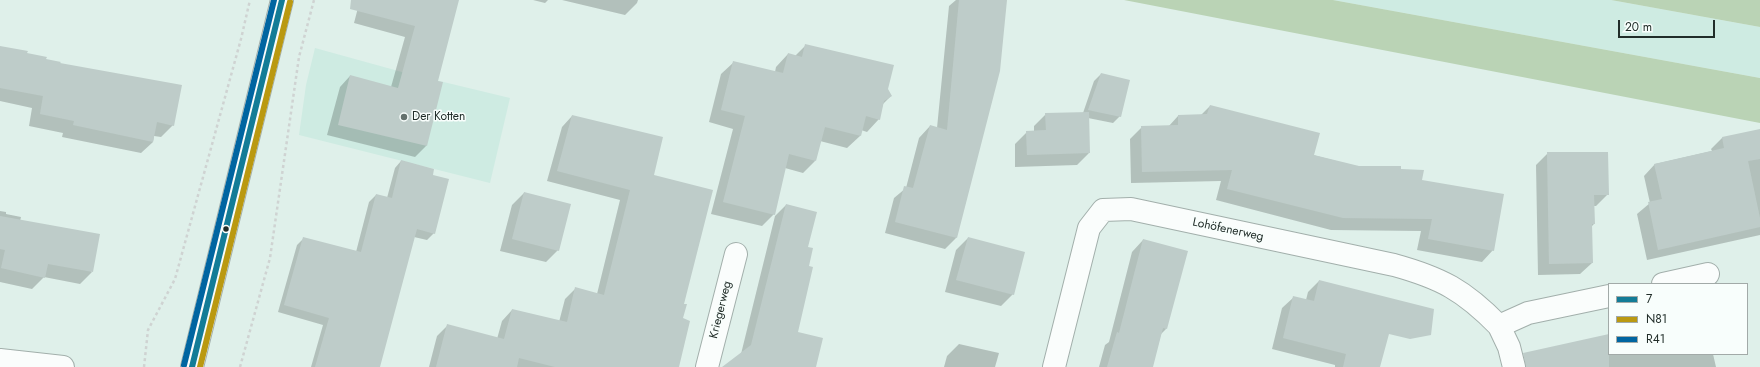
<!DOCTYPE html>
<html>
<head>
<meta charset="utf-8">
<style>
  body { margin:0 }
  #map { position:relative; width:1760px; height:367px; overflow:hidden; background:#dff0ea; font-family:Jost,sans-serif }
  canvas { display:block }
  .legend { position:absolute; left:1608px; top:283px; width:140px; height:72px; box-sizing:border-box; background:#f8fefc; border:1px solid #a2aaa8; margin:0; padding:5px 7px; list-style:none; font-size:12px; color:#212d29 }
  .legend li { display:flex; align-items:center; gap:8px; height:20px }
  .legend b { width:20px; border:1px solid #a2aaa8 }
  .scale { position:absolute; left:1618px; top:20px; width:97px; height:18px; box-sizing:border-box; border:2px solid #212d29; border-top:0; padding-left:5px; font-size:12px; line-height:14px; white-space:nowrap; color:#212d29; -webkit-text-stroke:3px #f8fefc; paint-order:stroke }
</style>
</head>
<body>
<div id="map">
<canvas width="1760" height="367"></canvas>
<ul class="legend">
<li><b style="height:5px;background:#137c97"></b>7</li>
<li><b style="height:5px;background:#ba9911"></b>N81</li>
<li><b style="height:5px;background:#0065a1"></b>R41</li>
</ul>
<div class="scale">20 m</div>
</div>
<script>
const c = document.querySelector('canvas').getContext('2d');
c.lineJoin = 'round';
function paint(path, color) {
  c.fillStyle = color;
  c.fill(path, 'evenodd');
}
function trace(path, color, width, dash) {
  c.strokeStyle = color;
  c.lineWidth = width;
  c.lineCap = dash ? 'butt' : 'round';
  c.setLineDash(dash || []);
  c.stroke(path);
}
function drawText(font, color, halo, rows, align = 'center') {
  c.font = font + ' Jost,sans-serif';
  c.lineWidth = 3;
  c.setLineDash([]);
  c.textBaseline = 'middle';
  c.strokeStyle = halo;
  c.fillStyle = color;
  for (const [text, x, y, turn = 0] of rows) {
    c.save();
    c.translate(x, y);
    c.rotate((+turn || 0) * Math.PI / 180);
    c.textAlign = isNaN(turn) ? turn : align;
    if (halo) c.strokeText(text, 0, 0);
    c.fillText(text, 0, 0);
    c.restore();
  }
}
const built = new Path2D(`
  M1333 0H1611L1760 27V78Z
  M315 48 402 72 510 98 490 183 299 135 306 85Z`);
const forest = new Path2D(`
  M1124 0H1333L1760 78V123Z
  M1611 0H1760V27Z`);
const shadow = new Path2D(`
  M360 0H455L436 81 442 83 426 146 415 157 327 135 340 87 350 76 391 87 405 37 354 23Z
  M533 0H548L545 3Z
  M562 0H638L637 3 625 15Z
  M956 0H1006L956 238 945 249 885 233 894 198 906 188 919 138 930 126 937 128 949 6Z
  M806 45 887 89 891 96 883 104 879 119 867 132 861 130 860 136 847 148 820 141 815 161 803 173 785 168 774 214 762 226 711 214 733 129 709 122 721 74 734 62 775 72 776 67 788 54 795 56Z
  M0 47 59 64 173 125 161 137 154 136 153 142 141 153 62 137 63 133 29 126 32 108 0 101Z
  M1101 74 1120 116 1113 123 1088 118 1089 153 1077 165 1015 167V144L1027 132H1034V126L1046 114 1083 113 1094 81Z
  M1210 106 1313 155 1359 167 1400 170 1421 180 1493 250 1482 262 1417 250 1421 231 1331 230 1216 200 1221 181 1131 183 1130 139 1142 127H1168L1178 116 1201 115Z
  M572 116 652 176 683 305 678 367H429L437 336 448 325 497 339 502 321 512 310 559 322 565 299 576 288 597 294 620 200 547 181 562 127Z
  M1757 131 1760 145V235L1647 260 1637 214 1650 203 1644 176 1655 164 1712 151 1711 149 1722 138Z
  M1548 153 1608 194 1596 206H1593L1594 224 1591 227 1592 263 1580 274 1538 275 1536 165Z
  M401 161 431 176 434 233 427 240 414 237 379 367H311L323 325 278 312 297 245 304 238 356 252 369 202 376 195 387 198 395 168Z
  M524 193 558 250 546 262 500 251 512 205Z
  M786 205 806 247 796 332 815 367H728L741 354 775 216Z
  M0 211 6 212V214L21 217 20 221 92 272 80 284 44 277 32 289 0 282Z
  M968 238 1013 294 1001 306 945 292 956 250Z
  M1143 240 1166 329 1161 334 1152 367H1099L1105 345 1109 342 1132 252Z
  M1319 281 1379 367H1335V365L1272 349 1282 308 1294 297 1306 300 1308 292Z
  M1609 335V354H1713L1716 367H1544Z
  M959 344 999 353 995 367H944L947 356Z`);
const building = new Path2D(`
  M351 0H459L438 81 443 82 427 146 338 125 350 75 398 88 415 26 350 9Z
  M959 0H1007L1000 71 957 238 895 222 904 186 913 188 930 125 947 130Z
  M805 44 894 65 888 89 892 96 884 101 880 120 866 116 861 136 825 127 816 161 789 154 775 215 723 202 745 116 721 110 733 61 783 73 788 53 802 57Z
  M0 46 28 51 27 53 47 57 46 59 61 62 60 63 182 85 174 126 157 122 153 142 73 125 74 121 40 114 43 96 0 88Z
  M1101 73 1130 80 1121 117 1088 110Z
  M1210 105 1320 133 1314 155 1359 166H1401V169L1424 170 1422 180 1504 194 1494 251 1428 239 1432 219 1343 218 1227 189 1232 170 1142 172 1141 126 1178 125V115L1207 114Z
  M1089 112 1090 153 1027 155 1026 131 1046 130 1045 113Z
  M572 115 663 137 654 175 713 190 684 304H687L683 318 690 321 679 367H555L519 358 517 367H436L447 324 504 339 512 309 567 322 575 287 604 295 630 190 557 171Z
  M1760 129V159L1748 161 1760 218V227L1658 250 1648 202 1662 199 1654 164 1724 148 1722 137Z
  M1547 152H1608L1609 195H1594L1595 224H1592L1593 263 1549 264Z
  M401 160 434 169 433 175 449 179 435 234 417 229 380 367H315L329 318 284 305 303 237 361 252 376 194 392 198Z
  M524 192 571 204 559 251 512 239Z
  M786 204 817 212 808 247 813 248 809 266 813 267 798 332 823 338 816 367H722L751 345Z
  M0 216 100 234 93 272 48 264 45 278 1 268 5 250 0 249Z
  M968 237 1025 252 1014 295 956 280Z
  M1143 239 1188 251 1167 329 1163 328 1153 367H1107L1117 332 1119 333Z
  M1319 280 1434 309 1431 335 1410 339 1389 334 1380 367H1343L1346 354 1283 338 1293 296 1314 301Z
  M1609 334V367H1526L1523 353Z`);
const path = new Path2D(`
  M144 367 148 330 175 279 241 39 250 0
  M240 367 270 258 299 57 314 0`);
const minor = new Path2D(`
  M1663 284 1708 274
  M1499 326 1509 347 1514 367
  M0 360 63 367
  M707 367 736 254
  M1054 367 1089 228 1103 210 1131 209 1394 265C1441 278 1464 290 1499 326L1528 313 1609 296`);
const secondary = new Path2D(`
  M192 367 282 0`);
const bus1 = new Path2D(`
  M192 367 282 0`);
const bus2 = new Path2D(`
  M200 367 290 2`);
const bus3 = new Path2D(`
  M184 365 274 0`);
const markers = [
  [404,117,4,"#64716d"],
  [226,229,3.5,"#212d29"]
];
const poiNames = [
  ["Der Kotten",412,117]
];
const streetNames = [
  ["Lohöfenerweg",1228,230,12],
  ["Kriegerweg",721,310,-76]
];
paint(built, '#ceebe2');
paint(forest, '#bad3b5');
paint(shadow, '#0003');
paint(building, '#beccc9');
trace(minor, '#a2afab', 24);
trace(secondary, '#a2afab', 24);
trace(path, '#cfd3d2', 2.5, [3, 3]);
trace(minor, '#fafdfc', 22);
trace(secondary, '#fafdfc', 22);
trace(bus1, '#137c97', 6);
trace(bus2, '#ba9911', 6);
trace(bus3, '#0065a1', 6);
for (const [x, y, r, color] of markers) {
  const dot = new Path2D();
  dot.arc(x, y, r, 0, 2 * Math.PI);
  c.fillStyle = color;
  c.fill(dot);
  trace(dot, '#f8fefc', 1.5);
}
drawText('12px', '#212d29', '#f8fefc', poiNames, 'left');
drawText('12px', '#212d29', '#f8fefc', streetNames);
</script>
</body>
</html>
